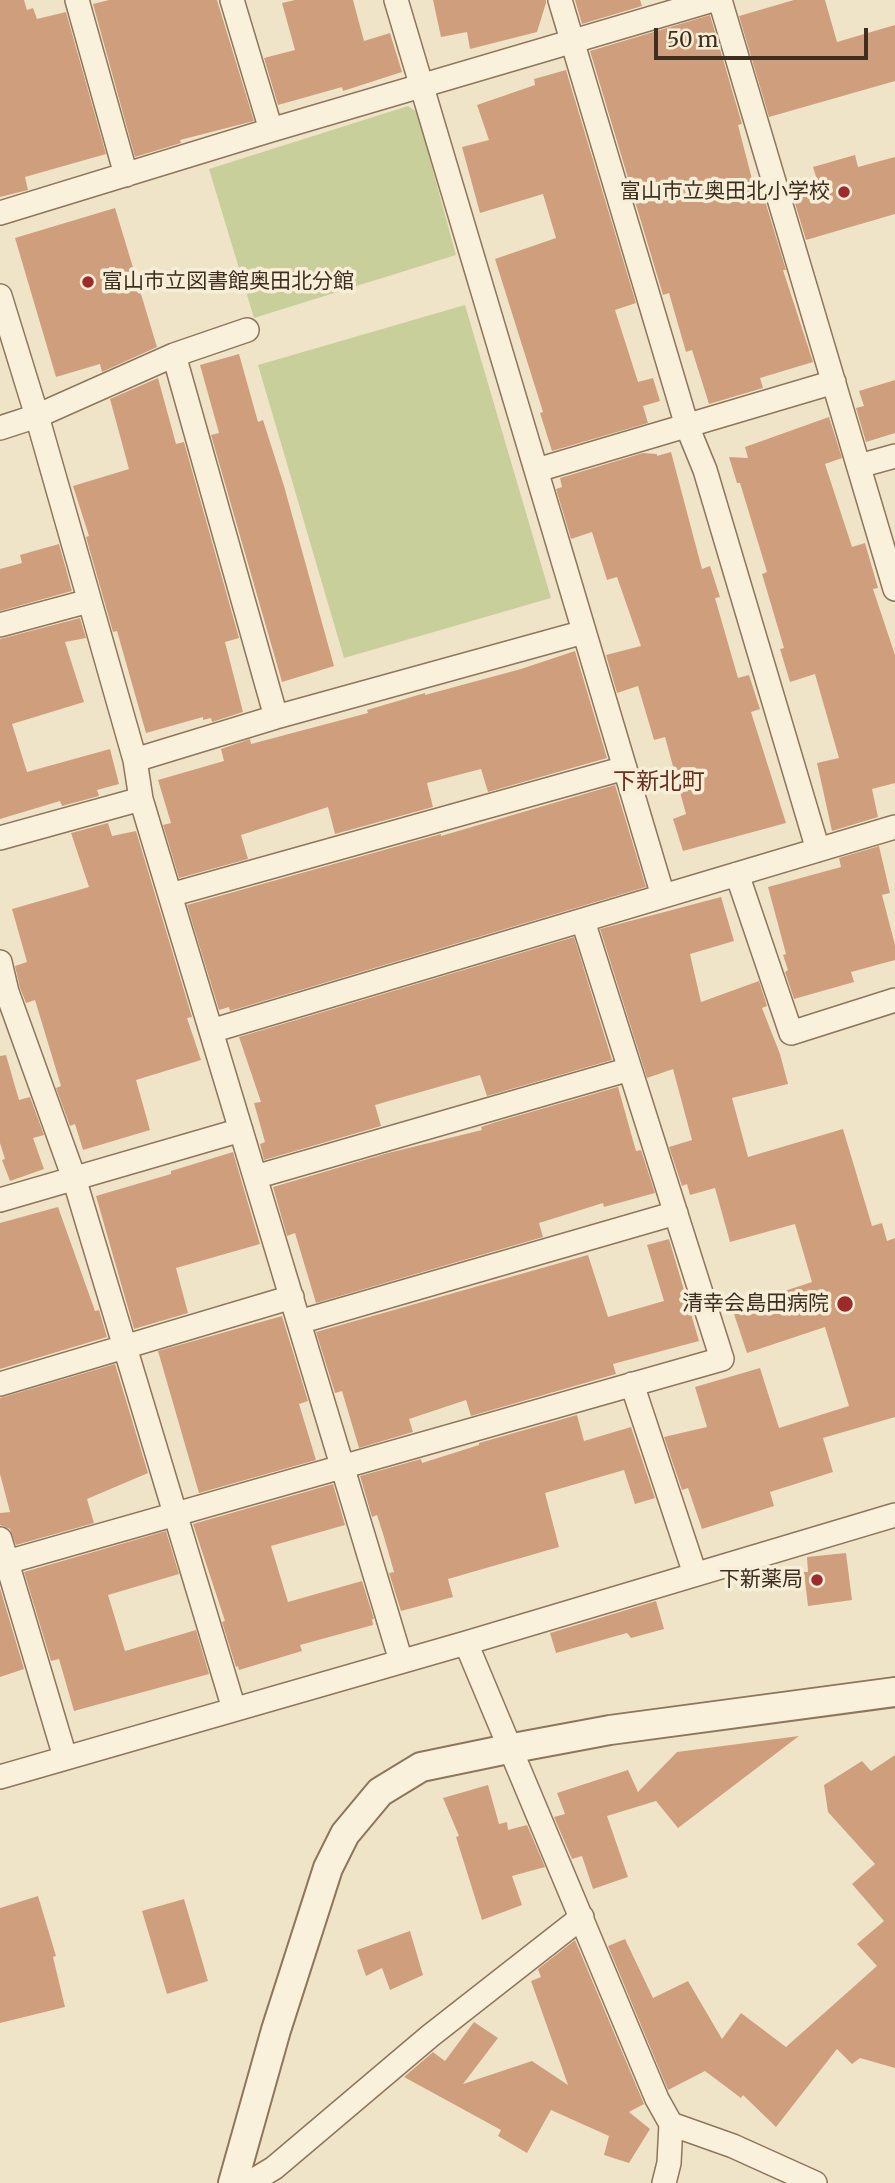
<!DOCTYPE html>
<html>
<head>
<meta charset="utf-8">
<style>
  body { margin:0 }
  #map { position:relative; width:895px; height:2183px; overflow:hidden; background:#f0e4c8; font-family:Merriweather,serif }
  canvas { display:block }
  .scale { position:absolute; left:654px; top:28px; width:214px; height:32px; box-sizing:border-box; border:4px solid #3d2e20; border-top:0; padding-left:9px; font-size:21px; line-height:24px; white-space:nowrap; color:#3d2e20; -webkit-text-stroke:5px #f7eed8; paint-order:stroke }
</style>
</head>
<body>
<div id="map">
<canvas width="895" height="2183"></canvas>
<div class="scale">50 m</div>
</div>
<script>
const c = document.querySelector('canvas').getContext('2d');
c.lineJoin = 'round';
function paint(path, color) {
  c.fillStyle = color;
  c.fill(path, 'evenodd');
}
function trace(path, color, width, dash) {
  c.strokeStyle = color;
  c.lineWidth = width;
  c.lineCap = dash ? 'butt' : 'round';
  c.setLineDash(dash || []);
  c.stroke(path);
}
function drawText(font, color, halo, rows, align = 'center') {
  c.font = font + ' Merriweather,"Noto Sans JP",serif';
  c.lineWidth = 7;
  c.setLineDash([]);
  c.textBaseline = 'middle';
  c.strokeStyle = halo;
  c.fillStyle = color;
  for (const [text, x, y, turn = 0] of rows) {
    c.save();
    c.translate(x, y);
    c.rotate((+turn || 0) * Math.PI / 180);
    c.textAlign = isNaN(turn) ? turn : align;
    if (halo) c.strokeText(text, 0, 0);
    c.fillText(text, 0, 0);
    c.restore();
  }
}
const green = new Path2D(`
  M408 106 417 112 456 255 254 318 209 169Z
  M465 305 551 598 344 658 258 365Z`);
const building = new Path2D(`
  M0 0H24L27 10 33 8 37 19 66 12 106 154 25 177 28 190 0 197Z
  M109 0H217L254 121 180 140 181 143 135 157 93 4Z
  M295 0H353L364 41 390 33 402 72 343 91 342 87 278 105 264 58 295 50 282 3Z
  M433 0H546V3L537 32 470 49 467 32 441 37Z
  M575 0H640L642 6 582 24Z
  M794 0H825L837 42 895 25V81L769 117 739 16Z
  M710 15 742 124 738 125 753 183 759 181 786 270H783L813 362 760 378 763 388 709 404 692 350 686 352 669 293 663 295 590 51Z
  M566 70 636 303 615 310 638 382 653 378 660 401 643 406 648 423 552 451 540 413 543 412 495 259 556 238 543 194 480 213 462 147 489 140 477 105 535 85 534 79Z
  M855 155 858 167 895 157V214L806 240 791 190 818 183 813 167Z
  M115 208 157 347 102 372 100 364 56 377 15 238Z
  M239 354 258 422 263 420 284 486 334 666 282 682 211 435 219 433 200 365Z
  M158 378 176 444 184 442 239 638 225 642 243 712 212 722 211 718 203 720V717L146 733 117 631 113 632 86 537 89 536 73 486 129 469 110 399Z
  M895 380V433L866 442 856 408 864 406 859 391Z
  M829 417 842 458 825 464 852 547 865 543 878 588 873 589 895 655V783L872 789 878 817 832 831 817 763 839 758 815 674 790 682 780 649 784 648 762 574 767 572 740 483H737L729 457 748 458 745 447Z
  M671 452 702 569 710 566 720 597 715 598 738 678 749 675 760 709 751 712 786 823 683 851 673 819 686 814 665 737 654 740 638 686 617 693 606 655 641 646 617 577 607 580 592 532 571 539 556 489 562 487 560 478 643 453 657 454V456Z
  M59 544 72 591 0 611V569L22 563 20 555Z
  M80 618 86 638 65 642 84 702 12 724 27 772 110 749 119 784 97 790 99 796 62 806 60 801 0 819V639Z
  M575 651 607 758 488 792 481 769 427 783 433 807 335 834 328 807 241 835 248 859 179 878 163 825 171 823 158 780 224 761 221 749 250 739 251 744 368 713 367 710 425 693V695L521 669Z
  M615 785 646 887 230 1011 229 1007 219 1010 187 905 441 834V836Z
  M108 823 112 836 136 831 192 1017 187 1018 201 1060 136 1080 150 1130 83 1150 75 1124 70 1126 56 1088 61 1086 35 1000 26 1003 20 988 15 966 27 962 12 909 89 887 71 833Z
  M879 846 890 893 882 895 895 945V960L851 972 854 982 794 999 785 972 788 970 783 955 786 954 768 887 841 867 839 858Z
  M721 897 734 941 690 954 701 1002 759 981 767 1006 762 1008 780 1054 788 1084 732 1098 748 1157 843 1129 872 1226 882 1223 887 1241 895 1238V1417L823 1438 833 1472 770 1492 774 1506 702 1529 688 1488 682 1490 664 1437 707 1427 695 1387 760 1368 779 1428 849 1406 825 1327 747 1353 732 1308 812 1282 795 1224 730 1242 715 1188 690 1195 687 1184 682 1186 669 1147 692 1140 673 1069 647 1078 600 929Z
  M574 937 612 1060 487 1096 480 1075 375 1105 381 1126 264 1160 260 1144 265 1142 254 1103 261 1102 239 1037Z
  M6 1055 19 1100 30 1097 44 1135 33 1138 44 1169 10 1181 2 1160 5 1159 0 1143V1056Z
  M621 1086 618 1087 636 1151 641 1150 655 1193 604 1207 603 1203 539 1223 543 1237 316 1303 295 1233 287 1236 273 1187 388 1153 482 1130 481 1127 496 1122Z
  M233 1152 260 1244 176 1268 188 1313 134 1329 96 1196 171 1174V1171Z
  M58 1207 95 1311 99 1310 107 1337 0 1369V1223Z
  M669 1239 699 1341 613 1364 616 1374 471 1416 466 1400 409 1419 413 1432 359 1448 342 1391 335 1393 316 1332 588 1255 608 1317 664 1301 647 1245Z
  M282 1316 308 1401 299 1404 316 1460 199 1493 158 1351Z
  M115 1364 148 1473 87 1499 94 1523 16 1545 10 1529 0 1525V1513L10 1512 0 1474V1398Z
  M577 1415 584 1441 631 1427 655 1498 635 1504 624 1470 545 1493 559 1547 448 1579 453 1597 401 1611 389 1573 394 1572 384 1537 377 1515 372 1517 360 1476 421 1459 422 1463 479 1445V1443Z
  M333 1484 345 1525 271 1546 288 1602 362 1581 374 1619H372L373 1625 300 1645 302 1651 239 1670 238 1666 236 1667 222 1622 225 1621 193 1524Z
  M166 1531 179 1574 108 1595 125 1651 196 1630 209 1674 74 1711 59 1659 51 1661 24 1572Z
  M846 1553 852 1600 808 1606 804 1572H808L807 1557Z
  M0 1588 24 1669 0 1677Z
  M656 1601 664 1629 631 1638 627 1633 556 1653 550 1633Z
  M799 1736 678 1828 656 1801 607 1816 628 1877 593 1889 582 1856 572 1859 554 1817 565 1814 557 1793 628 1770 638 1792 677 1752Z
  M895 1755V2068L860 2058 852 2064 837 2049 776 2127 743 2095 741 2098 705 2071 668 2090 608 1946 625 1939 653 1998 688 1981 722 2039 741 2013 786 2047 877 1966 857 1944 884 1921 852 1884 875 1864 828 1812 824 1785 862 1761 871 1771Z
  M488 1785 499 1824 507 1822 508 1830 527 1825 545 1867 512 1876 522 1905 482 1920 456 1837 459 1836 443 1798Z
  M38 1896 56 1956 53 1957 65 2007 0 2023V1908Z
  M184 1899 208 1981 167 1994 142 1911Z
  M410 1931 423 1975 390 1990 382 1968 366 1976 357 1950Z
  M575 1940 644 2104 629 2112 650 2129 629 2163 604 2155 609 2136 551 2110 527 2153 498 2136 501 2130 404 2077 433 2052 445 2061 474 2022 498 2038 463 2084 532 2061 568 2085 531 1981 541 1977 538 1969Z`);
const minor = new Path2D(`
  M77 0 126 175
  M232 0 271 130
  M396 0 663 896
  M560 0 687 426 705 470 818 850
  M720 0 895 589
  M0 213 271 130 713 0
  M0 296 37 416 135 760 141 799 401 1661
  M174 355 276 717
  M0 428 37 416 174 355 247 330
  M859 466 895 456
  M537 470 834 382
  M0 625 89 601
  M135 760 276 717 584 632
  M0 838 141 799
  M737 874 791 1033 895 1000
  M170 895 625 768
  M0 962 7 992 74 1178 234 1709
  M211 1031 895 827
  M255 1177 630 1069
  M0 1200 241 1130
  M299 1322 676 1213
  M0 1384 292 1297
  M632 1384 695 1574
  M0 1539 65 1757
  M0 1564 722 1359 583 921
  M466 1643 657 2099 671 2124 669 2163 664 2183
  M0 1777 466 1643 895 1515
  M671 2124 733 2146 815 2183
  M249 2183 274 2168 430 2036 582 1917`);
const tertiary = new Path2D(`
  M233 2183 276 2030 328 1868 345 1834 380 1792 421 1767 508 1749 610 1730 895 1692`);
const markers = [
  [844,192,7,"#9e2a2b"],
  [88,282,7,"#9e2a2b"],
  [845,1304,9,"#9e2a2b"],
  [817,1580,7,"#9e2a2b"]
];
const poiNames = [
  ["富山市立奥田北小学校",830,192],
  ["富山市立図書館奥田北分館",102,282,"left"],
  ["清幸会島田病院",829,1304],
  ["下新薬局",803,1580]
];
const neighbourhoodNames = [
  ["下新北町",659,782]
];
paint(green, '#c9cf9b');
paint(building, '#cf9f7d');
trace(minor, '#8d765c', 26);
trace(tertiary, '#8d765c', 32);
trace(minor, '#faf1dc', 23);
trace(tertiary, '#faf1dc', 28);
for (const [x, y, r, color] of markers) {
  const dot = new Path2D();
  dot.arc(x, y, r, 0, 2 * Math.PI);
  c.fillStyle = color;
  c.fill(dot);
  trace(dot, '#f7eed8', 2.5);
}
drawText('21px', '#3d2e20', '#f7eed8', poiNames, 'right');
drawText('23px', '#6b2e1e', '#f7eed8', neighbourhoodNames);
</script>
</body>
</html>
